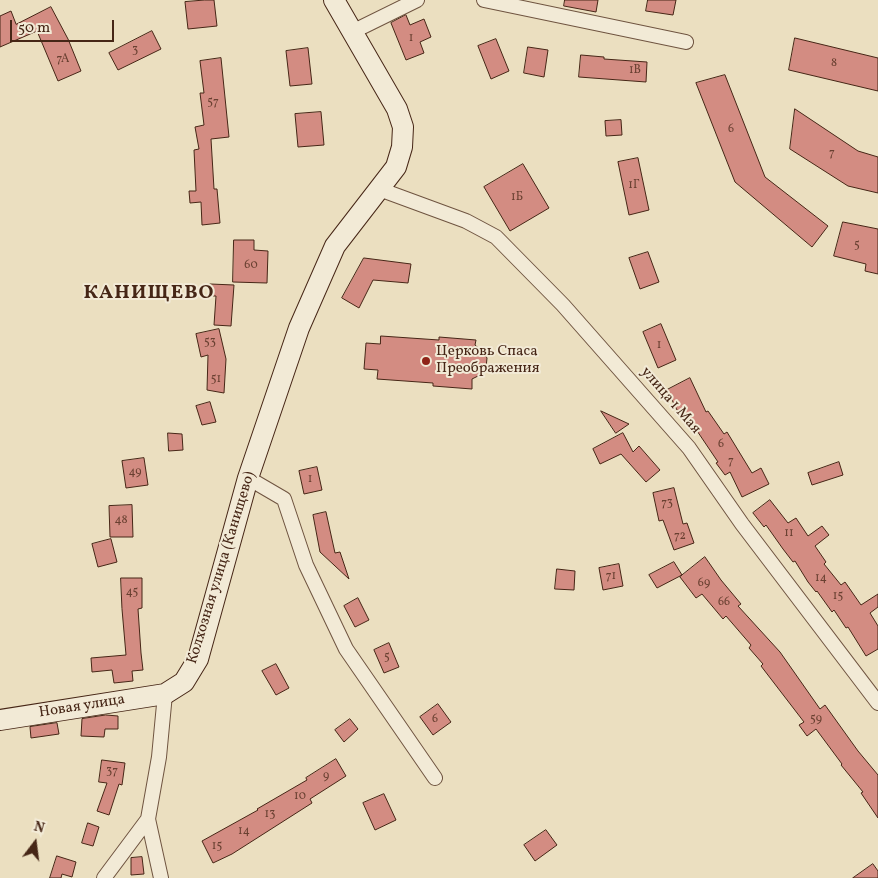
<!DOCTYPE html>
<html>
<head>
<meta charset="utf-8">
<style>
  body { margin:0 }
  #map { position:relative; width:878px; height:878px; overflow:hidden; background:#ebdfc0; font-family:Vollkorn,serif }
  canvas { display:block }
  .north { position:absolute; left:10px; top:818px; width:50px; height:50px; -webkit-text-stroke:4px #f2ead6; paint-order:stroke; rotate:15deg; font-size:14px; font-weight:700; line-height:20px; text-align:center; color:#462616 }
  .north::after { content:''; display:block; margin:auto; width:18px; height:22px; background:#462616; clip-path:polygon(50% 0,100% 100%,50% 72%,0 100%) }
  .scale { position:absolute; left:10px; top:20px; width:104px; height:22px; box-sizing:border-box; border:2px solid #462616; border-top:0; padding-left:6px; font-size:15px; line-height:18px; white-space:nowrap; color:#462616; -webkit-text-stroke:4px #f2ead6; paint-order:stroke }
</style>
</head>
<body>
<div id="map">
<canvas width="878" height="878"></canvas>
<div class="north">N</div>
<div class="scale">50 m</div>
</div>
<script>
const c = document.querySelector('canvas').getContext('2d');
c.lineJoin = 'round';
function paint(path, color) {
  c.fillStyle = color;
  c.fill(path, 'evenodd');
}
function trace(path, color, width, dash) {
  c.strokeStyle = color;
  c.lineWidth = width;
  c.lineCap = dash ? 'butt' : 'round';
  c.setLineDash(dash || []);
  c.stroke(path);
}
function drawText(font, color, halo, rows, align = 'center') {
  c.font = font + ' Vollkorn,serif';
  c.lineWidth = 4;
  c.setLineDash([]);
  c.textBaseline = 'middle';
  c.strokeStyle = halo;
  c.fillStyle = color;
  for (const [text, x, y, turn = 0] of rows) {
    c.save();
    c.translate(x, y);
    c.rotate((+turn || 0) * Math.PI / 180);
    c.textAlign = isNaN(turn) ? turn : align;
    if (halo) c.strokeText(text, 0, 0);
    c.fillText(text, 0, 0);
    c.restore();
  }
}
const building = new Path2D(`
  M205 0H214L217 26 188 29 185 2Z
  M565 0H598L596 12 564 6Z
  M648 0H676L673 15 646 11Z
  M51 7 68 39 81 71 58 81 37 31 0 47V16L11 11 16 24Z
  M406 15 410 25 424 19 431 37 420 42 424 53 406 60 391 23Z
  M152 31 161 49 118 70 109 53Z
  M795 38 878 58V91L789 70Z
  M496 39 509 71 491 79 478 46Z
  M528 47 548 50 544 77 524 73Z
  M308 48 312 84 290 86 286 51Z
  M581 55 604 57V59L647 62 646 82 579 77Z
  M221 58 229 137 211 139 214 189H217L220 223 202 225 201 202 190 203 189 191H196L194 150 199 149 195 127 204 125 200 93H204L200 61Z
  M725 75 765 177 828 226 812 247 735 182 696 83Z
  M795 109 858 151 878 157V193L848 186 790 149Z
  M321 112 324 145 298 147 295 114Z
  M621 120 622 135 606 136 605 121Z
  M638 158 649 210 629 215 618 162Z
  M523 164 549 208 510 231 484 187Z
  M843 222 878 229V274L865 271 866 264 834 256Z
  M234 240H254V250L268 251 267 283 233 282Z
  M648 252 659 282 640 289 629 258Z
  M364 258 411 264 408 283 373 280 359 308 342 298Z
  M210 284 234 285 231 326 214 325 216 296H210Z
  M661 324 676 360 658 368 643 332Z
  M219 329 226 359 224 393 207 390 208 355 201 357 196 334Z
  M381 336 439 340V337L476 340 475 345 484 353 487 358 486 368 482 374 472 379V389L433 386V383L377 379 378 370 364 369 366 343 380 344Z
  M690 378 706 412 708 411 724 434 727 432 752 473 761 468 769 484 742 497 730 472 725 475 716 463 718 462 685 413 680 416 667 390Z
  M210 402 216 422 202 425 196 406Z
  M601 411 629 424 616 433Z
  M168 433 182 434 183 450 169 451Z
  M623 433 633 452 639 446 660 470 646 482 621 454 600 464 593 449Z
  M144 458 148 485 126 488 122 461Z
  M839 462 843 475 812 485 808 473Z
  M317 467 322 490 304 494 299 471Z
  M674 488 683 524 687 523 694 543 674 550 663 520 659 521 653 493Z
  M770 500 788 523 796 518 808 536 822 526 829 535 815 546 826 562 824 564 841 585 845 582 861 605 878 594V607L870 613 878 626V649L866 656 848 627 846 628 834 610 832 612 817 591 816 592 808 582 795 561 793 562 783 549 766 525 764 527 753 513Z
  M132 505 133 537H110L109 506Z
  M326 512 335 553 340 552 349 579 320 552 313 515Z
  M111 539 117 562 98 567 92 544Z
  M705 557 721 580 741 604 738 606 780 652 820 709 825 705 858 751 878 775V818L861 793 863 792 841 765 842 764 816 729 807 736 799 725 804 722 761 666 763 664 749 648 751 645 726 616 723 619 702 594 696 598 680 577Z
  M674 562 682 575 657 588 649 575Z
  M619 564 623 586 603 590 599 568Z
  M557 569 575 571 574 590 555 589Z
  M121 578H142V608L138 609 141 653 143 670 132 671 133 681 114 683 112 670 92 672 91 658 126 655 122 609Z
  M358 598 369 620 355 627 344 606Z
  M389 643 399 667 384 673 374 650Z
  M276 664 289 688 276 695 262 671Z
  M438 704 451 722 433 735 420 717Z
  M106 715 118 716V729H105L104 737 81 736 82 719Z
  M350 719 358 729 344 742 335 730Z
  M57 723 59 734 31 738 30 727Z
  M336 759 346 776 310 799 312 803 232 854 213 863 202 841 258 810 257 809 307 780 306 778Z
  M102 760 125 763 122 785 119 784 109 815 97 811 107 783 99 782Z
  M384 794 396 820 375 830 363 803Z
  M88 823 99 827 93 846 82 843Z
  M546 830 557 845 535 861 524 845Z
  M57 856 76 862 72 877 62 874 61 878H50Z
  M142 857 144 874 131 875V858Z
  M873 864 878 871V878H853Z`);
const street = new Path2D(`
  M484 0 686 42
  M352 32 417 0
  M379 189 466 221 496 237 563 305 689 448 742 524 878 703
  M248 478 284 499 306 565 346 649 435 778
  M148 819 161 878
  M104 878 148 819 159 757 165 694`);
const secondary = new Path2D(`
  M0 720 165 694 184 682 198 659 248 478 299 328 335 246 396 167 402 147 403 127 397 109 334 0`);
const markers = [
  [426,361,5,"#8f2418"]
];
const numberNames = [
  ["1",411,39],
  ["3",135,51],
  ["7А",63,60],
  ["8",834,64],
  ["1В",635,71],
  ["57",213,103],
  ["6",731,130],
  ["7",832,154],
  ["1Г",634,186],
  ["1Б",517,198],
  ["5",857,246],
  ["60",251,266],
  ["53",210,343],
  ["1",659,346],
  ["51",216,380],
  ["6",721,445],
  ["7",731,462],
  ["49",135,473],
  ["1",310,480],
  ["73",667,504],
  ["48",121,521],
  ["11",789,534],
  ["72",680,537],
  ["71",611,577],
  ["14",821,579],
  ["69",704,584],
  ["45",132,593],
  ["15",838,597],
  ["66",724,603],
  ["5",387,658],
  ["6",435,720],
  ["59",816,720],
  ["37",112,772],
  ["9",326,777],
  ["10",300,797],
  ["13",270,815],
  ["14",244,832],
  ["15",217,847]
];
const poiNames = [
  ["Церковь Спаса",436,352],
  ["Преображения",436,369]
];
const streetNames = [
  ["улица 1 Мая",670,401,49],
  ["Колхозная улица (Канищево)",222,568,-73],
  ["Новая улица",82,707,-9]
];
const districtNames = [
  ["КАНИЩЕВО",149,294]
];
paint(building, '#d38c82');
trace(building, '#462616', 1);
trace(street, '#6f5440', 16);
trace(secondary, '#462616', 22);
trace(street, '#f2ead6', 14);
trace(secondary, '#f2ead6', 20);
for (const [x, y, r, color] of markers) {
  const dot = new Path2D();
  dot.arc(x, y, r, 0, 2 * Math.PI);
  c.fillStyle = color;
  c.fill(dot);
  trace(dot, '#f2ead6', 2);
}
drawText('12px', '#694031', null, numberNames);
drawText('15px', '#462616', '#f2ead6', poiNames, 'left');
drawText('15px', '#462616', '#f2ead6', streetNames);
c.letterSpacing = '1px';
drawText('bold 20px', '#462616', '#f2ead6', districtNames);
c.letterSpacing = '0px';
</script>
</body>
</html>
